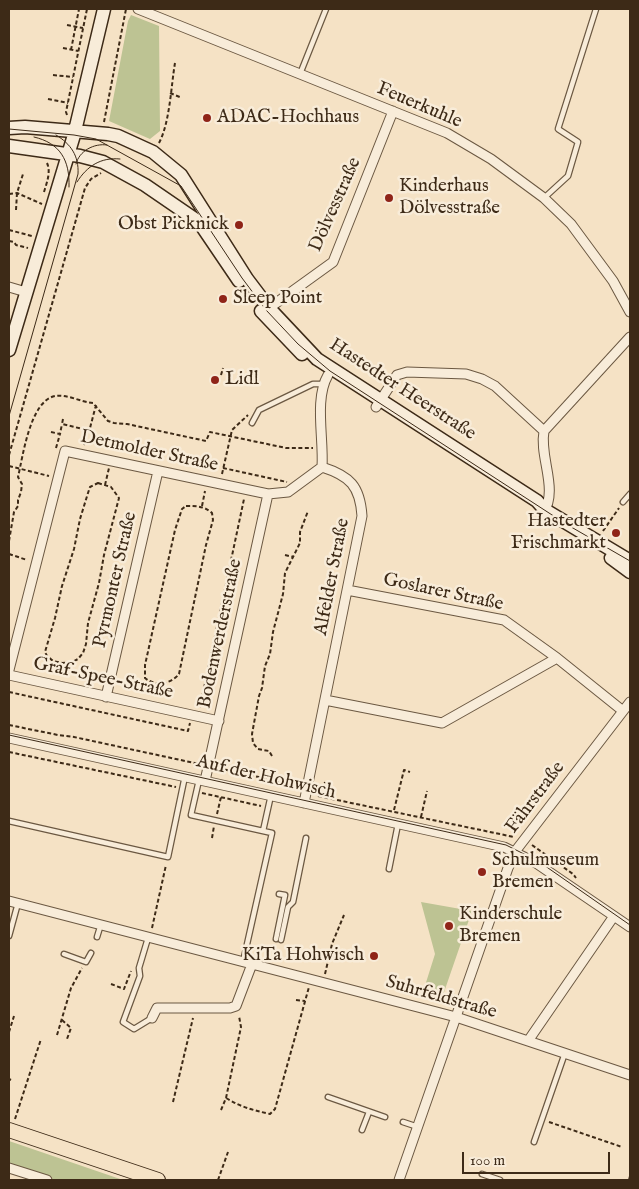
<!DOCTYPE html>
<html>
<head>
<meta charset="utf-8">
<style>
  body { margin:0 }
  #map { position:relative; width:639px; height:1189px; overflow:hidden; background:#f5e2c5; font-family:"IM FELL English",serif }
  canvas { display:block }
  .frame { position:absolute; inset:0; border:10px solid #3d2a17; pointer-events:none }
  .scale { position:absolute; left:462px; top:1152px; width:148px; height:22px; box-sizing:border-box; border:2px solid #3d2a17; border-top:0; padding-left:6px; font-size:15px; line-height:18px; white-space:nowrap; color:#3d2a17; -webkit-text-stroke:4px #f8ecd9; paint-order:stroke }
</style>
</head>
<body>
<div id="map">
<canvas width="639" height="1189"></canvas>
<div class="frame"></div>
<div class="scale">100 m</div>
</div>
<script>
const c = document.querySelector('canvas').getContext('2d');
c.lineJoin = 'round';
function paint(path, color) {
  c.fillStyle = color;
  c.fill(path, 'evenodd');
}
function trace(path, color, width, dash) {
  c.strokeStyle = color;
  c.lineWidth = width;
  c.lineCap = dash ? 'butt' : 'round';
  c.setLineDash(dash || []);
  c.stroke(path);
}
function drawText(font, color, halo, rows, align = 'center') {
  c.font = font + ' "IM FELL English",serif';
  c.lineWidth = 5;
  c.setLineDash([]);
  c.textBaseline = 'middle';
  c.strokeStyle = halo;
  c.fillStyle = color;
  for (const [text, x, y, turn = 0] of rows) {
    c.save();
    c.translate(x, y);
    c.rotate((+turn || 0) * Math.PI / 180);
    c.textAlign = isNaN(turn) ? turn : align;
    if (halo) c.strokeText(text, 0, 0);
    c.fillText(text, 0, 0);
    c.restore();
  }
}
const green = new Path2D(`
  M131 15 159 26 160 131 150 139 109 121 128 21Z
  M421 902 472 911 442 998 423 992 435 954Z
  M9 1141 123 1180H53L9 1165Z`);
const path = new Path2D(`
  M67 25 83 28
  M63 48 78 51
  M71 50 79 9
  M53 75 73 77
  M170 93 182 98
  M48 99 68 103
  M67 115 66 112 87 9
  M104 122 126 9
  M159 143C170 122 171 86 175 63
  M44 192C47 182 51 172 47 163
  M9 194 17 193 42 204
  M16 210 17 193 23 174
  M9 230 32 236
  M9 241 14 242 16 245 28 248
  M221 375 223 368
  M63 419 62 424 87 430
  M51 432 60 434 62 424
  M84 445 87 430 90 428 96 405
  M56 448 60 434
  M9 455 85 188 91 179 101 173
  M9 466 49 476
  M223 468 287 482
  M222 474 232 430 248 415
  M98 483 111 487 119 498 104 555 99 583 88 623 86 644 83 653 78 659 72 662 62 663 53 661 47 656 45 652 55 618 62 586 74 549 80 519 88 493 90 487Z
  M105 485 109 468
  M186 506C197 506 204 506 212 513L213 520 206 545 179 674C171 684 156 687 145 678V665L175 530 182 509Z
  M202 506 205 491
  M603 531 619 508
  M9 541 14 512 18 506V500L21 492 22 484 18 477C23 456 30 401 55 396 67 394 81 402 93 403L108 421 114 423 127 424 206 441 210 432 286 448H313
  M9 554 27 560
  M285 555 293 557
  M9 692 188 731 190 723
  M200 707 244 499
  M9 725 58 735 74 737 199 764
  M9 752 176 787
  M272 756 269 751 258 749 253 743 252 734 259 696 262 688 265 666 270 654 273 632 283 594 285 573 300 543V532L308 511
  M218 768 295 785 298 787
  M202 793 261 806
  M318 796 514 837
  M322 796 325 782
  M394 810 404 770 410 772
  M217 814 221 797
  M421 817 427 791
  M212 838 214 826
  M532 845 573 874 576 878
  M152 928 166 865
  M325 974 332 944 344 915
  M111 984 124 989 131 971
  M296 1000 305 1001
  M62 1020 71 1028 67 1039
  M9 1032 14 1016
  M57 1035 71 988 82 968
  M9 1079 11 1080
  M226 1098C241 1107 252 1110 270 1114L275 1109 309 987
  M173 1102 193 1018
  M221 1110 226 1098 241 1027 239 1016
  M15 1119 41 1039
  M549 1122 622 1147
  M218 1180 228 1152
  M629 1180 630 1176`);
const lane = new Path2D(`
  M300 74 326 9
  M544 198 568 176 578 142 558 129 596 9
  M252 423 259 410 313 384H324
  M623 502 630 494
  M199 780 191 815 263 831
  M9 821 168 857 185 776
  M389 869 398 824
  M9 936 18 903
  M97 937 101 924
  M148 938 139 968 140 976 123 1022 134 1029 152 1018
  M276 939 285 895 279 894
  M281 940 288 907 293 902 306 838
  M64 954 86 962 91 953
  M243 962 272 833 263 831 271 795
  M328 1097 385 1117
  M403 1122 418 1127
  M362 1130 369 1112
  M534 1142 565 1053
  M482 1174 500 1180`);
const street = new Path2D(`
  M138 9 447 133 491 159 544 198 571 224 613 281 630 312
  M9 287 26 292
  M265 311 333 262 393 111
  M376 407 397 375 407 372 466 374 482 379 495 386 544 431
  M544 431 630 337
  M322 467C324 439 314 399 328 375
  M543 514C559 489 539 458 544 431
  M347 590 504 620 557 658 623 711
  M9 670 65 451 268 494 288 492 322 467
  M9 675 219 721
  M106 697 158 471
  M325 700 442 723 557 658
  M9 738 504 847 536 863 630 927
  M205 781 268 494
  M304 803 362 516C360 486 350 476 322 467
  M9 901 456 1017 630 1075
  M152 1018 157 1008H230L236 1006 252 964
  M528 1041 614 916
  M9 1168 47 1180
  M399 1180 508 868 517 849 630 702`);
const secondary = new Path2D(`
  M9 128 25 127 108 134 118 136 153 152 181 175 247 279 269 308 317 359 537 501 545 510 630 561
  M9 146 80 156 103 162 145 185 199 222 239 281
  M261 311 302 354
  M9 350 74 135 104 9
  M611 558 630 572`);
const primary = new Path2D(`
  M9 1130 158 1180`);
const tram = new Path2D(`
  M9 129 74 135 96 139 181 186 242 278 266 310 298 344 330 371 566 524 630 561
  M34 137C60 143 70 160 69 187
  M76 164C79 151 94 143 107 145
  M77 182C87 166 101 157 120 159
  M9 416 78 174C79 156 71 144 56 135
  M9 735 506 845 538 861 630 925`);
const markers = [
  [207,118,5,"#8f2418"],
  [389,198,5,"#8f2418"],
  [239,225,5,"#8f2418"],
  [223,299,5,"#8f2418"],
  [215,380,5,"#8f2418"],
  [616,533,5,"#8f2418"],
  [482,872,5,"#8f2418"],
  [449,926,5,"#8f2418"],
  [374,956,5,"#8f2418"]
];
const streetNames = [
  ["Feuerkuhle",419,106,23],
  ["Dölvesstraße",336,205,-66],
  ["Hastedter Heerstraße",402,390,33],
  ["Detmolder Straße",149,452,12],
  ["Alfelder Straße",333,577,-79],
  ["Pyrmonter Straße",116,580,-77],
  ["Goslarer Straße",443,593,12],
  ["Bodenwerderstraße",221,634,-78],
  ["Graf-Spee-Straße",103,679,12],
  ["Auf der Hohwisch",266,778,13],
  ["Fährstraße",536,798,-53],
  ["Suhrfeldstraße",441,998,16]
];
const poiNames = [
  ["ADAC-Hochhaus",217,118],
  ["Kinderhaus",399,187],
  ["Dölvesstraße",399,209],
  ["Obst Picknick",229,225,"right"],
  ["Sleep Point",233,299],
  ["Lidl",225,380],
  ["Hastedter",606,522,"right"],
  ["Frischmarkt",606,544,"right"],
  ["Schulmuseum",492,861],
  ["Bremen",492,883],
  ["Kinderschule",459,915],
  ["Bremen",459,937],
  ["KiTa Hohwisch",364,956,"right"]
];
paint(green, '#bdc393');
trace(lane, '#6b5842', 7);
trace(street, '#6b5842', 11);
trace(secondary, '#3d2a17', 15);
trace(primary, '#3d2a17', 16);
trace(path, '#3d2a17', 2, [4, 2.5]);
trace(lane, '#f8ecd9', 4.5);
trace(street, '#f8ecd9', 9);
trace(secondary, '#f8ecd9', 12);
trace(primary, '#f5e2c5', 14);
trace(tram, '#3d2a17', 1);
for (const [x, y, r, color] of markers) {
  const dot = new Path2D();
  dot.arc(x, y, r, 0, 2 * Math.PI);
  c.fillStyle = color;
  c.fill(dot);
  trace(dot, '#f8ecd9', 2);
}
drawText('19px', '#3d2a17', '#f8ecd9', streetNames);
drawText('19px', '#3d2a17', '#f8ecd9', poiNames, 'left');
</script>
</body>
</html>
